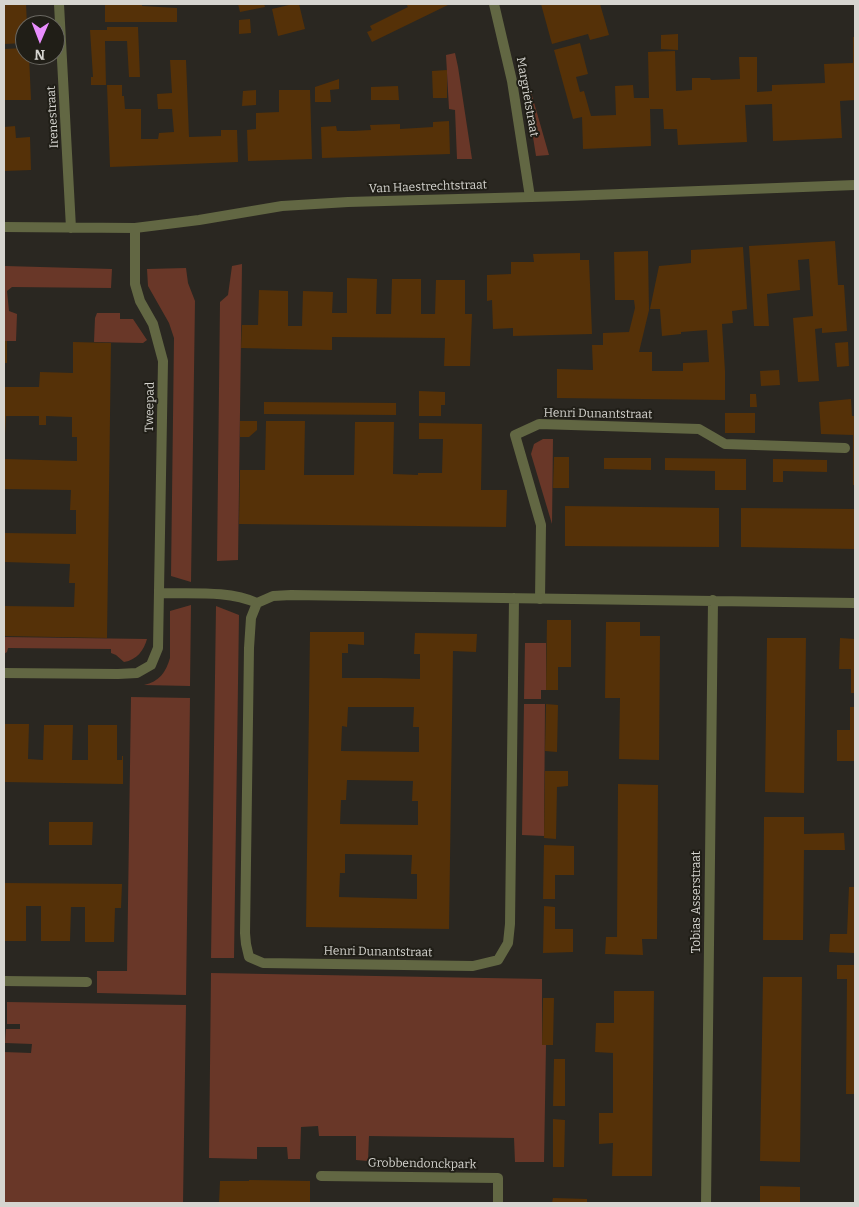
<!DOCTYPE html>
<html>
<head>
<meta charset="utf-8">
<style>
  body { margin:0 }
  #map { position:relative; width:859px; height:1207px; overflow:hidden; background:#2a2721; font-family:Bitter,serif }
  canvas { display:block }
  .frame { position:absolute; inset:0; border:5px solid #d6d5d0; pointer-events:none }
  .north { position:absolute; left:15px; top:15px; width:50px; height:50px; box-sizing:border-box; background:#201e17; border:1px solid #696761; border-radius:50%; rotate:181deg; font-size:14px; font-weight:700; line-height:20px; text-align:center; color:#d6d5d0 }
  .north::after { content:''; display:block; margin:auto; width:18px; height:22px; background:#e98dfe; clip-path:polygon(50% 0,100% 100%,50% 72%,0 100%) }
</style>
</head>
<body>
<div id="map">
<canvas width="859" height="1207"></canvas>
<div class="frame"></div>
<div class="north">N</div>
</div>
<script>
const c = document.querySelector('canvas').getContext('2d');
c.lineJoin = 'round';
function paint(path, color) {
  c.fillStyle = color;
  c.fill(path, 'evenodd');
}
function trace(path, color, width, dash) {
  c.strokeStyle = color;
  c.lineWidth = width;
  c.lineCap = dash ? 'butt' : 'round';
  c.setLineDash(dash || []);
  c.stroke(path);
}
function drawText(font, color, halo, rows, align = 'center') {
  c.font = font + ' Bitter,serif';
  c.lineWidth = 4;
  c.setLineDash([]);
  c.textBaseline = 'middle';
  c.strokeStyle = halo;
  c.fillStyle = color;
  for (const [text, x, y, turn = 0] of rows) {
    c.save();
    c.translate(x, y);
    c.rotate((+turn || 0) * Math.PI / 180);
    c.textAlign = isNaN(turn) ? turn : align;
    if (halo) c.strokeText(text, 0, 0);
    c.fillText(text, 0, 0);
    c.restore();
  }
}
const green = new Path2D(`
  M455 53 458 67 472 159H457L455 110 449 109 446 55Z
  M531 92 549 155 536 156 526 93Z
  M242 264 238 560 217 561 220 302 228 295 232 266Z
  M5 266 112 269 111 288 12 287 7 291 9 311 17 314 16 341H4Z
  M186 268 188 283 195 301 191 582 171 576 174 338 169 323 148 286 147 269Z
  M97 313H120V319H133L147 340 143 343 94 342 95 318Z
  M543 439H553L552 524 531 454 534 444Z
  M191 605 190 686 144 685C159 682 166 672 170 658V611Z
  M216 606 239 615 234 958H211Z
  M4 637 147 639C144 650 137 660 124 662L116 655 111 653V649L8 648 7 652 4 654Z
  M525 643H546V690H541V699H524Z
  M131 697 190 698 186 995 97 993V971H127Z
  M524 704H545L544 836 522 835Z
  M211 973 542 979V1045H546L544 1162H515L514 1138 369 1136 368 1161 356 1160V1136H319L318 1126 301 1127 300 1159H288L287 1147H257V1159L209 1158Z
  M7 1002 186 1005 183 1203H4V1052L31 1053 32 1044 5 1043 6 1029H20V1024H7Z`);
const building = new Path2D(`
  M4 4H26L27 25H25V43L4 44Z
  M105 4H142V6L177 8V22H105Z
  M238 4H264L265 7 240 12Z
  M293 4H299L305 29 278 36 272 9Z
  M406 4H450L372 42 367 32 372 30 370 26 408 7Z
  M541 4H600L609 35 590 40 588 34 552 44Z
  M250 19 251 33 239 34V20Z
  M107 27H138L140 77H129L127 41H105L106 85H91V77H93L90 30H107Z
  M678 34V50L661 49V35Z
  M853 37H855V71H854L855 100 840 101 842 138 773 141 772 104 745 105 747 142 678 145 677 129H664L663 109H650L651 146 583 149 582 117 573 119 554 50 580 43 588 74 576 77 580 92 584 91 591 116 616 115 615 86 633 85 634 98H649L648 52 675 51 676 91 692 90V78H710L711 80 740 79 739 57H757V92L772 91V85L825 83 824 64 853 63Z
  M25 48V55H29L31 100H4V49Z
  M170 60H186L189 137 221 136V130H237L238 162 110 167 107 85H122V96H124L125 109H141V139H158L159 133 174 132 172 109H158L157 94 172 93Z
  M447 70V98H433L432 71Z
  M339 79V89L330 90 331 102H315V87Z
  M398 86 399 100H371V87Z
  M256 90V105L242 106 243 91Z
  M279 90H310L312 159 248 161 247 130 256 129V113L279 112Z
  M449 121 450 154 322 158 321 127 336 126 337 131H353L371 130 370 125 400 124V129L433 127V122Z
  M15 126 16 138 30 137 31 170 4 171V127Z
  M835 241 838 285H844L847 331 822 333V328L815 329 819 381 798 382 793 318 813 316 809 259 798 260 800 290 767 294 769 326H754L749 246Z
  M743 247 747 309 732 311 733 323 722 324 725 371V400L557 398V369L593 370 592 345H603V333L629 332 635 308 634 300H615L614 252 648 251 649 310 639 352H652V371H683V363L709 362 707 330 681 332V334L662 336 660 309H650L659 266 691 263V250Z
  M580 253V260H589L592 334 513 336V328L493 329 492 300 487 301V275L511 274V262H534L533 254Z
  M347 278 377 279 376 314H391L392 279H421V314H435L436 280H465V314H472L470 366H444L445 338 332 337V350L241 348 242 325H258L259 290 288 291V326H302L303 291 333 292 332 313H347Z
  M4 341H7V363H4Z
  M73 342 111 343 107 638 4 636V606L74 607 75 583H69L70 564 4 562V533L76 534V510H70L71 490 4 489V459L77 461V437H72V417L46 416V425H39V416H6L5 435H4V387H39L40 372 73 373Z
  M848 342 849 366 837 367 835 343Z
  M779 370 780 385 761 386 760 371Z
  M419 391 445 392V405H441V416H419Z
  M750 394H756L757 407H750Z
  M851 399 852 416H855V485H853V435L821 434 819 402Z
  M264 402 396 403V415L264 414Z
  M725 413H755V433H725Z
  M240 421H257V430L249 437H240Z
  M266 421H305L304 475H354L355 422H394L393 474 418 475V473H442L443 439H419V423L482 424 481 490H507L506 527 239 524 240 470H265Z
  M554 457H569V488H553Z
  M604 458H651V470L604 469Z
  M665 458 746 459V490H715V471L665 470Z
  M773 459 827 460V472L783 471V482H773Z
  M565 506 719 508V547L565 546Z
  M741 508 855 509V549L741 547Z
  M547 620H571V667H558V690H546Z
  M606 622H640V636H660L659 760 619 759 620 698H605Z
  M310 632H364V645L348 644V653H342V678H381L420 679V654H414L415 633 477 634 476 652 453 651 449 929 306 927ZM348 707H414L413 727H419V752L341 751 342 726 347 727ZM347 780 413 781 412 801H418V825L340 824 341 800H346ZM345 854 412 855 411 874H417V899L339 897 340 873H345Z
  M767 638H806L804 793 765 792Z
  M840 638 855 639V693H851V669H839Z
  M546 704 558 705 557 752 545 751Z
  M850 707H855V761H837V730H850Z
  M4 724H29L28 759 43 760 44 725H73L72 760H88V725H117V760H122V756H123V784L4 782Z
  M545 771H568V786L557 787 556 839 544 838Z
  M618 784 658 785 657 939H642L643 955 605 954 606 937H617Z
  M764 817H804V834L844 833 845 850H804L803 940H763Z
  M49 822H93L92 845H49Z
  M544 845 574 846V875H555V899H543Z
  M4 883 122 884 121 908H115L114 942H85V907H71L70 941H41V906H26V941H4Z
  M849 887H855V953L829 952 830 934H847Z
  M544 906 555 907V929H573V952L543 953Z
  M837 965H855V1094H846L847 979H837Z
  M763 977H802L800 1162 760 1161Z
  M614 991H654L652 1176H612L613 1143 599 1144V1113H613V1053L595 1052 596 1023H614Z
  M543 998H554L553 1045H542Z
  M554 1059H565V1106H553Z
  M553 1119 565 1120 564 1167H553Z
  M249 1180 310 1181V1203H219L220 1181H249Z
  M760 1186 800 1187V1203H760Z
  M553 1198 587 1199V1203H552Z`);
const service = new Path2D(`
  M540 599 541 525 515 435 539 424 699 429 725 444 845 448`);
const minor = new Path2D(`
  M59 4 71 228
  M494 4 512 81 530 197
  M4 227 135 228 199 220 282 206 348 202 568 196 855 185
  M159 593C191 594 228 590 257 603
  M514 598 510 924 508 943 498 960 473 966 263 963 249 957 246 944 245 933 249 648 251 618 257 603 273 596 291 595 855 603
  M4 673 118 674 137 673 151 665 158 648 163 361 153 324 140 301 135 284V228
  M4 981 87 982
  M321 1176 498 1178V1203
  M706 1203 713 600`);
const streetNames = [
  ["Margrietstraat",527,97,80],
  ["Irenestraat",53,117,-93],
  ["Van Haestrechtstraat",428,187,-2],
  ["Tweepad",150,407,-89],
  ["Henri Dunantstraat",598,414,1],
  ["Tobias Asserstraat",697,902,-90],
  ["Henri Dunantstraat",378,952,1],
  ["Grobbendonckpark",422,1164,1]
];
paint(green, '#693728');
paint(building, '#553108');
trace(service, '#626743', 10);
trace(minor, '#626743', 10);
drawText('12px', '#d6d5d0', '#201e17', streetNames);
</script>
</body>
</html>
